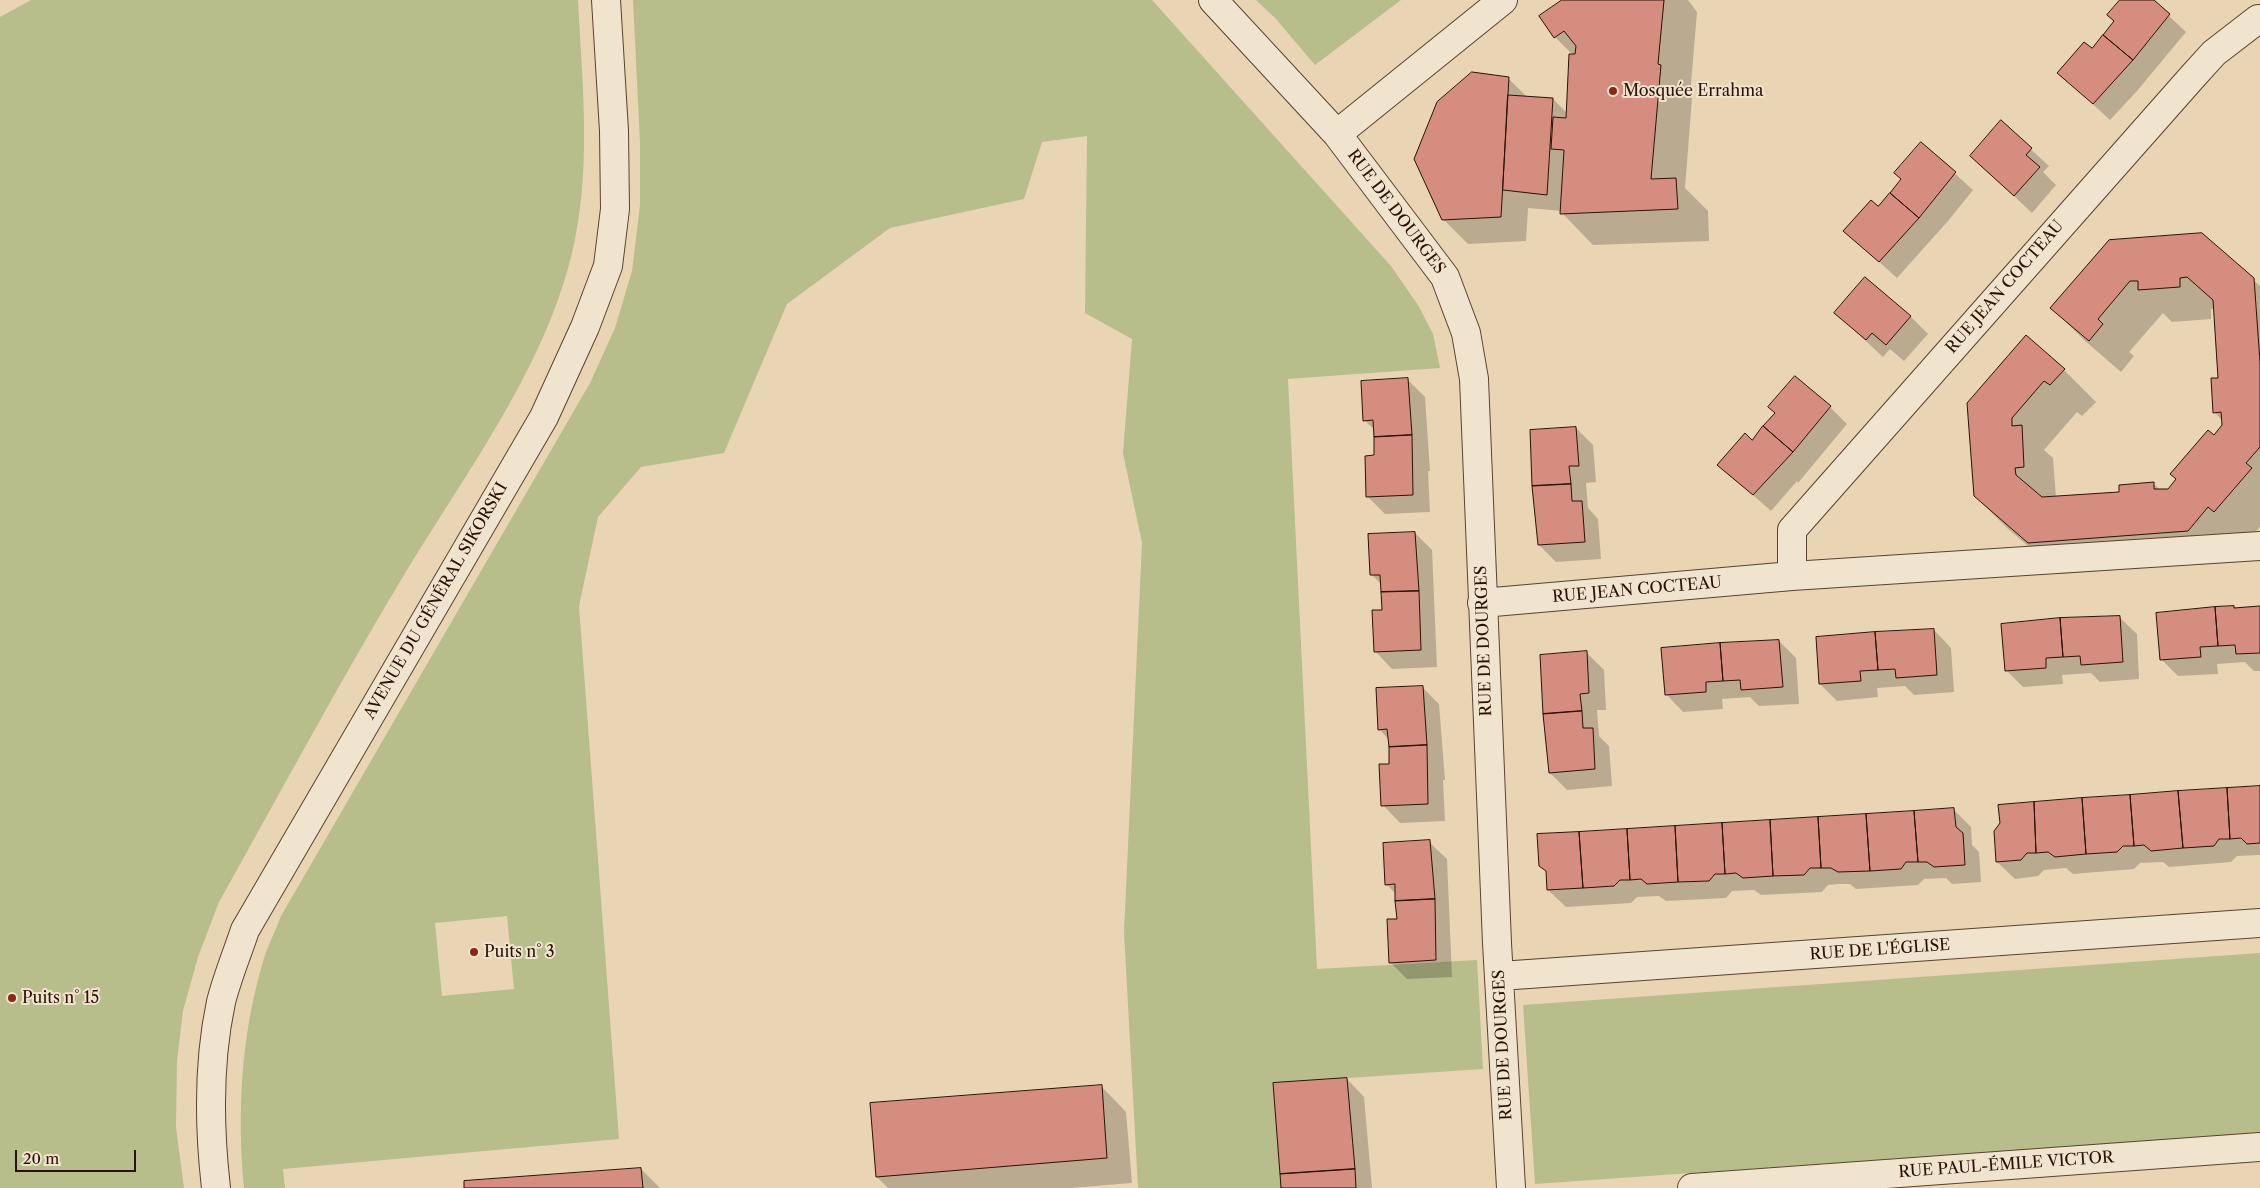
<!DOCTYPE html>
<html>
<head>
<meta charset="utf-8">
<style>
  body { margin:0 }
  #map { position:relative; width:2260px; height:1188px; overflow:hidden; background:#e9d5b4; font-family:"Libre Caslon Text",serif }
  canvas { display:block }
  .scale { position:absolute; left:15px; top:1150px; width:121px; height:22px; box-sizing:border-box; border:2px solid #2b1104; border-top:0; padding-left:6px; font-size:15px; line-height:18px; white-space:nowrap; color:#2b1104; -webkit-text-stroke:4px #f1e4ce; paint-order:stroke }
</style>
</head>
<body>
<div id="map">
<canvas width="2260" height="1188"></canvas>
<div class="scale">20 m</div>
</div>
<script>
const c = document.querySelector('canvas').getContext('2d');
c.lineJoin = 'round';
function paint(path, color) {
  c.fillStyle = color;
  c.fill(path, 'evenodd');
}
function trace(path, color, width, dash) {
  c.strokeStyle = color;
  c.lineWidth = width;
  c.lineCap = dash ? 'butt' : 'round';
  c.setLineDash(dash || []);
  c.stroke(path);
}
function drawText(font, color, halo, rows, align = 'center') {
  c.font = font + ' "Libre Caslon Text",serif';
  c.lineWidth = 4;
  c.setLineDash([]);
  c.textBaseline = 'middle';
  c.strokeStyle = halo;
  c.fillStyle = color;
  for (const [text, x, y, turn = 0] of rows) {
    c.save();
    c.translate(x, y);
    c.rotate((+turn || 0) * Math.PI / 180);
    c.textAlign = isNaN(turn) ? turn : align;
    if (halo) c.strokeText(text, 0, 0);
    c.fillText(text, 0, 0);
    c.restore();
  }
}
const green = new Path2D(`
  M31 0H578C582 79 591 161 575 239 551 361 464 475 401 580 338 685 279 795 219 902L198 957 183 1011 177 1061 176 1127 184 1188H0V17Z
  M633 0H1152L1391 266 1418 305 1433 334 1440 368 1288 379 1317 969 1477 960 1483 1069 1273 1083 1281 1188H1138L1124 932 1142 543 1123 453 1132 339 1085 313 1087 136 1042 142 1024 199 890 228 787 304 724 453 641 467 598 517 579 606 619 1139 283 1169 285 1188H244C237 1113 241 1038 262 965 266 949 275 932 281 916L590 383 615 328 632 271 640 205V143ZM507 916 514 989 442 996 435 923Z
  M1256 0H1401L1315 65 1276 19Z
  M2260 953V1133L1535 1184 1523 1005Z`);
const shadow = new Path2D(`
  M1564 0H1688L1697 12 1690 96 1692 98 1685 188 1708 211 1709 241 1593 245 1562 213V211L1528 208 1526 241 1468 244 1443 219 1508 78 1527 97 1553 99 1567 113 1573 55 1555 37Z
  M2122 0H2152L2186 32 2137 91 2110 120 2059 73 2092 50 2116 22Z
  M2001 122 2049 166 2043 172 2056 185 2032 213 1971 156Z
  M1921 143 1973 190 1948 221 1897 278 1845 231 1878 208 1902 180Z
  M2201 234 2260 286V527L2246 543 2241 538 2220 562 2061 574 2007 528 1975 496 1968 404 2064 370 2096 402 2082 416 2077 412 2044 450 2053 458 2056 498 2121 493 2153 483 2160 490H2168L2223 426 2222 420 2214 412 2220 379 2215 309H2211V319L2172 322 2163 313 2129 352 2134 356 2121 372 2084 340 2052 308Z
  M1836 313 1910 316 1928 334 1904 361 1890 349 1883 357Z
  M1408 380 1425 397 1430 471H1428L1430 512 1385 514 1368 497 1375 456V430L1364 420Z
  M1830 407 1847 424 1798 483 1797 481 1771 511 1719 465 1752 442Z
  M1576 428 1593 445 1596 482 1586 483 1588 508 1598 519 1601 559 1556 562 1539 545Z
  M1415 533 1432 550 1437 667 1392 669 1375 651 1383 612 1382 585 1372 575Z
  M2260 607V671H2254L2245 662 2217 664 2218 674 2178 676 2161 659 2197 610Z
  M2119 617 2137 634 2139 679 2100 682 2091 673 2062 675 2063 684 2023 687 2006 670Z
  M1934 630 1951 648 1954 692 1914 695 1905 686 1877 688 1878 697 1837 701 1820 684Z
  M1779 641 1796 658 1799 704 1759 706 1750 697 1722 699 1723 709 1683 712 1666 694Z
  M1587 653 1604 670 1606 710H1597L1599 736 1609 746 1612 786 1567 790 1550 773Z
  M1422 687 1439 704 1445 780H1443L1445 821 1400 823 1383 805 1391 765 1389 740 1379 729Z
  M2260 787V855L2237 856 2231 862 2169 867 2163 862 2140 863 2134 869 2073 874 2066 868 2044 870 2038 876 2015 879 1997 862 1995 831Z
  M1954 810 1971 827 1972 845 1979 852 1981 882 1952 884 1946 878 1924 879 1918 885 1856 889 1850 884H1839L1828 885 1822 892 1761 895 1754 890 1732 891 1726 898 1666 901 1659 896 1637 897 1631 903 1566 907 1548 890Z
  M1429 842 1447 859 1452 977 1407 979 1390 962 1398 920 1396 894 1386 884Z
  M1347 1079 1364 1097 1372 1188H1282Z
  M1101 1086 1126 1112 1132 1183 1071 1188H888L877 1177Z
  M641 1169 660 1188H466Z`);
const building = new Path2D(`
  M1562 0H1664L1658 64 1661 65 1651 179 1676 178 1678 209 1560 214 1564 150 1551 149 1553 117 1566 118 1569 54H1575L1576 46 1564 31 1554 38 1539 16Z
  M2120 0H2154L2170 14 2133 60 2103 35 2114 21 2107 15Z
  M2103 35 2133 60 2093 104 2057 73 2084 42 2092 48Z
  M1472 72 1509 77 1501 217 1442 220 1414 159 1437 102Z
  M1508 95 1553 98 1547 195 1503 190Z
  M2001 120 2032 148 2026 155 2040 167 2014 196 1970 156Z
  M1921 142 1956 172 1919 218 1890 193 1901 179 1894 173Z
  M1890 193 1919 218 1879 262 1843 231 1871 200 1878 206Z
  M2202 233 2254 278 2260 362V447L2246 463 2252 468 2214 512 2208 507 2188 531 2028 543 1974 496 1967 403 2026 335 2065 369 2050 385 2044 381 2012 418V426L2022 425 2024 467 2015 468 2016 475 2042 497 2119 492V485L2154 482V489H2168L2176 479 2170 474 2208 430 2214 435 2222 425 2221 412 2213 413 2211 378H2218L2213 300 2187 277 2180 278V287L2138 290V281H2130L2098 319 2103 324 2089 341 2050 308 2109 240Z
  M1865 277 1911 316 1886 345 1872 333 1866 340 1834 313Z
  M1795 376 1831 406 1793 452 1763 426 1775 413 1768 407Z
  M1408 378 1412 435 1374 437 1373 420 1363 421 1361 381Z
  M1763 426 1793 452 1753 495 1717 465 1745 433 1752 440Z
  M1576 427 1579 466H1569L1571 484 1532 486 1530 430Z
  M1412 435 1413 495 1366 497 1365 456 1374 455V437Z
  M1571 484 1572 501H1582L1585 542 1538 545 1532 486Z
  M1415 532 1419 591 1381 592 1380 575H1370L1368 534Z
  M1419 591 1421 650 1374 652 1372 610H1382L1381 592Z
  M2234 606V608L2260 606V653L2236 654 2235 645 2218 646 2215 607Z
  M2215 607 2218 646 2200 647 2201 657 2160 660 2156 613Z
  M2120 616 2123 662 2081 665 2080 656 2063 657 2060 618Z
  M2060 618 2063 657 2046 658V668L2005 671 2001 624Z
  M1934 629 1937 675 1896 678 1895 669 1878 670 1875 632Z
  M1875 632 1878 670 1860 671 1861 681 1819 684 1816 637Z
  M1779 640 1783 687 1741 690 1740 680 1723 681 1720 643Z
  M1720 643 1723 681 1706 682V692L1665 695 1661 648Z
  M1587 651 1589 693 1580 694 1582 711 1543 714 1540 655Z
  M1423 686 1427 745 1389 747 1387 729 1378 730 1376 688Z
  M1582 711 1583 728H1593L1595 769 1549 773 1543 714Z
  M1427 745 1428 804 1381 806 1379 764H1389V747Z
  M2260 786V843L2247 844 2241 838 2230 839 2227 788Z
  M2227 788 2230 839H2219L2214 846 2183 848 2178 791Z
  M2178 791 2183 848 2151 851 2144 845 2134 846 2130 795Z
  M2130 795 2134 846H2123L2117 852 2086 854 2082 798Z
  M2082 798 2086 854 2055 857 2048 852 2036 853 2034 802Z
  M2034 802 2036 853H2027L2021 860 1996 862 1994 831 2000 823 1998 805Z
  M1954 808 1956 827 1963 833 1965 865 1934 867 1927 862H1918L1914 811Z
  M1914 811 1918 862H1906L1901 869 1870 871 1866 814Z
  M1866 814 1870 871 1838 872 1831 868H1821L1818 817Z
  M1818 817 1821 868H1810L1804 875 1773 876 1770 820Z
  M1770 820 1773 876 1743 878 1736 873 1725 874 1722 823Z
  M1722 823 1725 874H1715L1709 881 1678 882 1675 826Z
  M1675 826 1678 882 1647 884 1641 879 1630 880 1627 829Z
  M1627 829 1630 880H1620L1614 886 1583 888 1579 832Z
  M1579 832 1583 888 1547 890 1546 871 1539 866 1537 834Z
  M1430 840 1435 899 1395 901V884L1385 885 1383 843Z
  M1435 899 1436 960 1389 963 1387 919H1397L1395 901Z
  M1347 1078 1355 1169 1280 1174 1273 1083Z
  M1102 1085 1107 1158 876 1177 870 1103Z
  M641 1168 643 1188H464V1181Z
  M1355 1169 1356 1188H1281L1280 1174Z`);
const minor = new Path2D(`
  M1213 0 1337 134 1445 277 1466 333 1474 379 1497 943 1511 1188
  M1337 134 1503 0
  M1792 576V530L2194 75 2214 53 2258 19
  M1482 603 1792 576 2260 546
  M1500 976 2260 923
  M216 1188C209 1127 208 1063 221 1002 227 978 237 954 245 930L544 417 585 327 608 266 615 209 614 131 606 0
  M1692 1188 2260 1147`);
const markers = [
  [1613,91,5,"#8f2418"],
  [474,952,5,"#8f2418"],
  [12,998,5,"#8f2418"]
];
const poiNames = [
  ["Mosquée Errahma",1623,91],
  ["Puits n° 3",484,952],
  ["Puits n° 15",22,998]
];
const streetNames = [
  ["RUE DE DOURGES",1396,212,53],
  ["RUE JEAN COCTEAU",2005,287,-49],
  ["RUE JEAN COCTEAU",1637,590,-5],
  ["AVENUE DU GÉNÉRAL SIKORSKI",436,601,-60],
  ["RUE DE DOURGES",1484,641,-92],
  ["RUE DE L'ÉGLISE",1880,950,-4],
  ["RUE DE DOURGES",1503,1045,-93],
  ["RUE PAUL-ÉMILE VICTOR",2006,1165,-4]
];
paint(green, '#b8bd8c');
paint(shadow, '#0003');
paint(building, '#d58d7f');
trace(building, '#2b1104', 1);
trace(minor, '#5a4230', 30);
trace(minor, '#f1e4ce', 28);
for (const [x, y, r, color] of markers) {
  const dot = new Path2D();
  dot.arc(x, y, r, 0, 2 * Math.PI);
  c.fillStyle = color;
  c.fill(dot);
  trace(dot, '#f1e4ce', 2);
}
drawText('16px', '#2b1104', '#f1e4ce', poiNames, 'left');
drawText('16px', '#2b1104', '#f1e4ce', streetNames);
</script>
</body>
</html>
